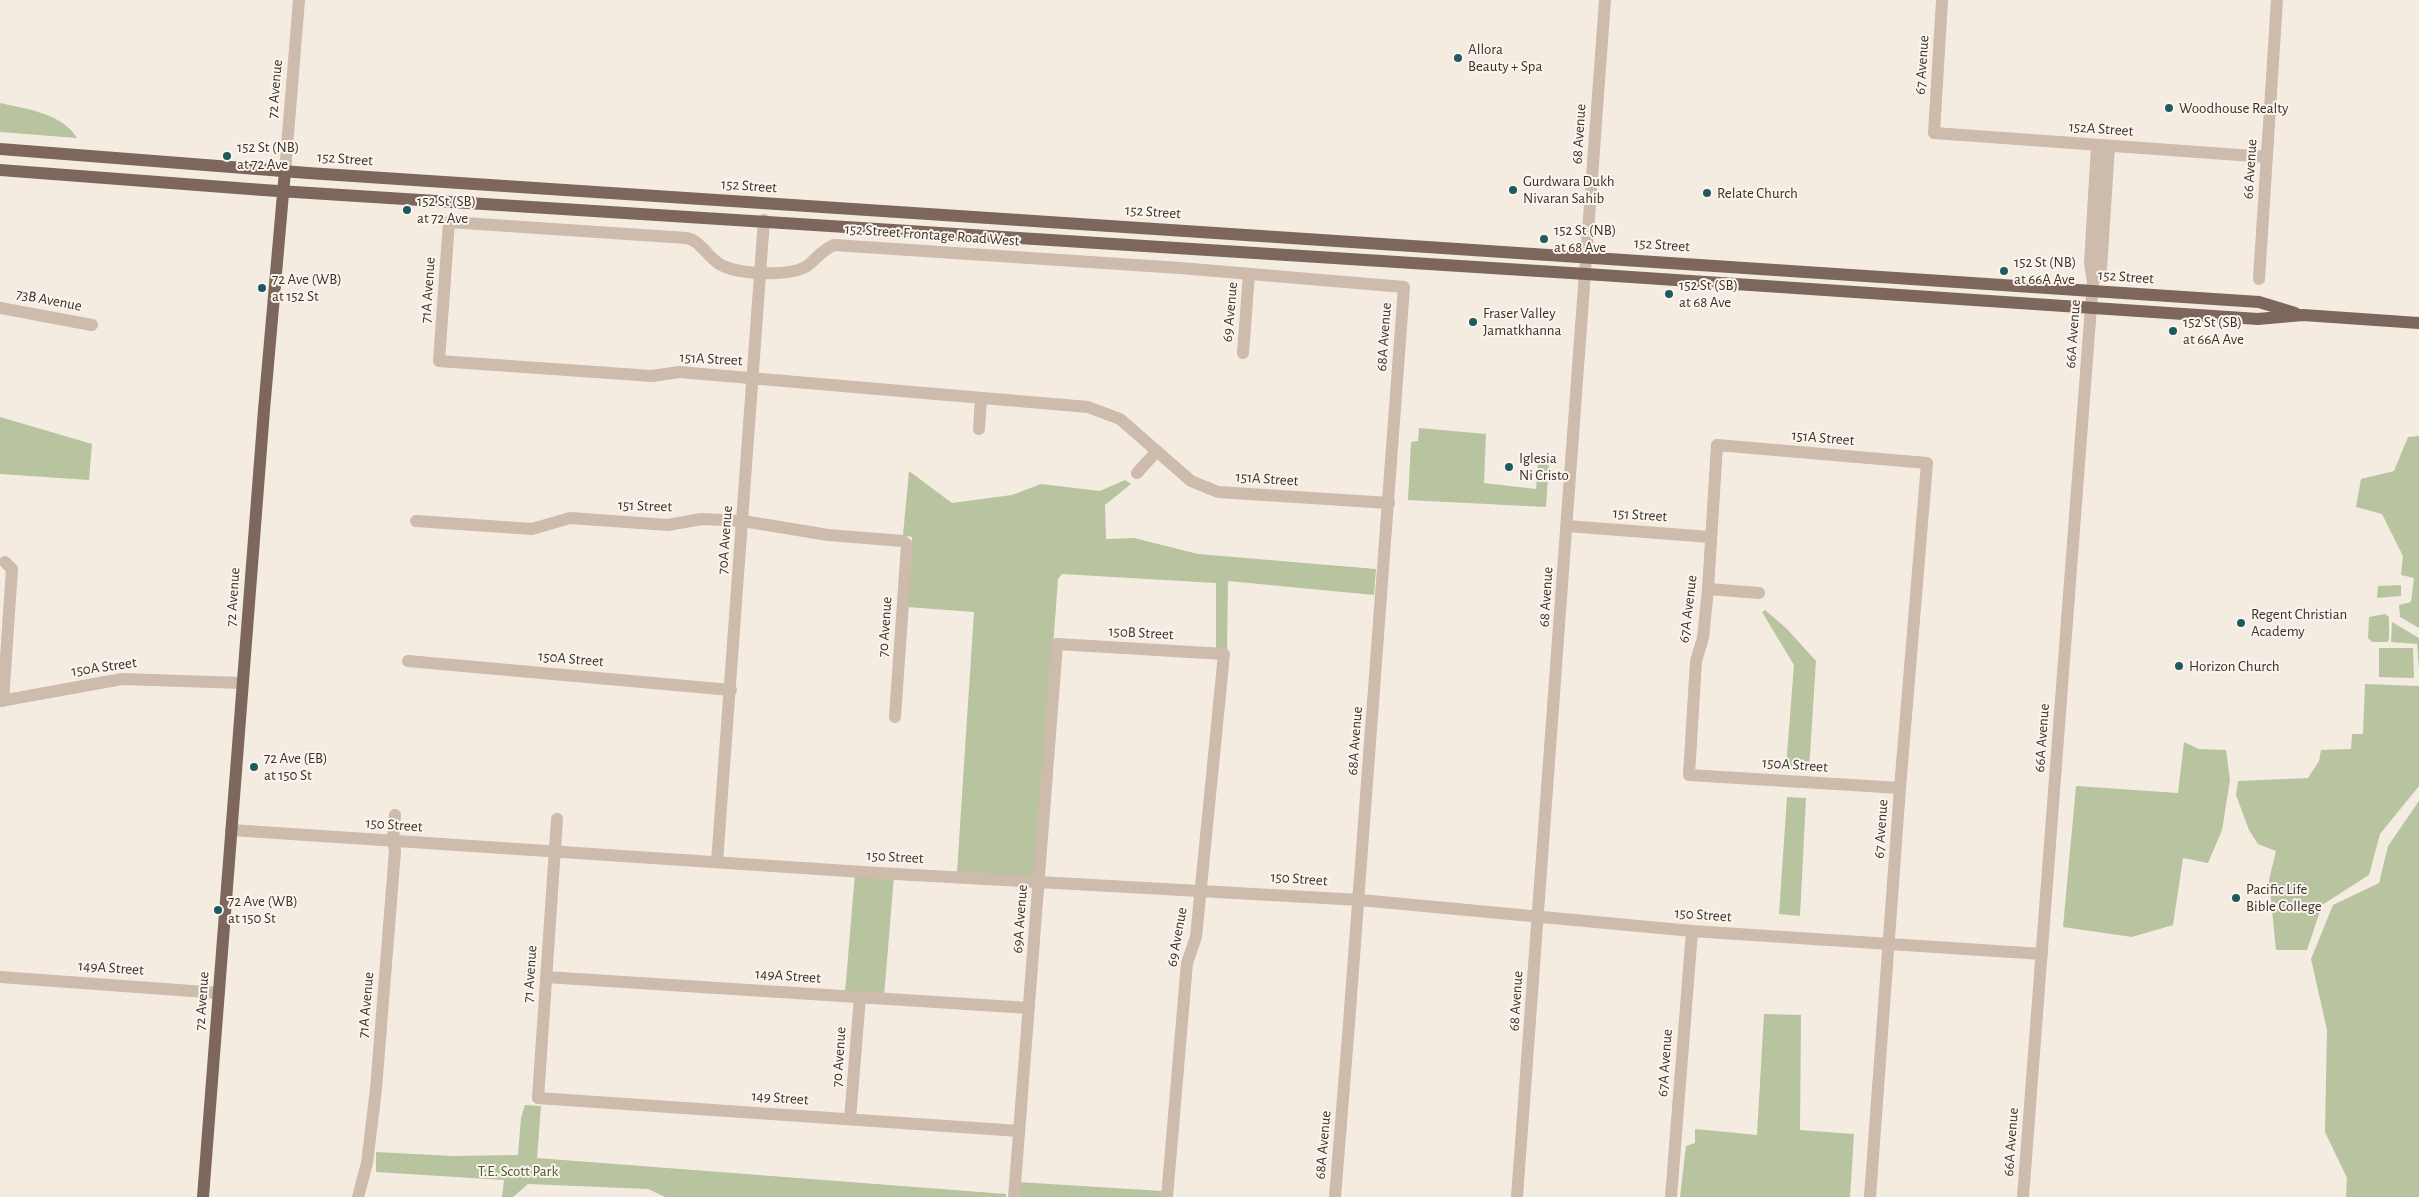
<!DOCTYPE html>
<html>
<head>
<meta charset="utf-8">
<style>
  body { margin:0 }
  canvas { display:block; background:#f4ebe1 }
</style>
</head>
<body>
<canvas width="2419" height="1197"></canvas>
<script>
const c = document.querySelector('canvas').getContext('2d');
c.lineJoin = 'round';
function paint(path, color) {
  c.fillStyle = color;
  c.fill(path, 'evenodd');
}
function trace(path, color, width, dash) {
  c.strokeStyle = color;
  c.lineWidth = width;
  c.lineCap = dash ? 'butt' : 'round';
  c.setLineDash(dash || []);
  c.stroke(path);
}
function drawText(font, color, halo, rows, align = 'center') {
  c.font = font + ' "Alegreya Sans",sans-serif';
  c.lineWidth = 4;
  c.setLineDash([]);
  c.textBaseline = 'middle';
  c.strokeStyle = halo;
  c.fillStyle = color;
  for (const [text, x, y, turn = 0] of rows) {
    c.save();
    c.translate(x, y);
    c.rotate((+turn || 0) * Math.PI / 180);
    c.textAlign = isNaN(turn) ? turn : align;
    if (halo) c.strokeText(text, 0, 0);
    c.fillText(text, 0, 0);
    c.restore();
  }
}
const green = new Path2D(`
  M0 103C26 109 62 113 77 138L0 132Z
  M0 417 92 444 89 480 0 474Z
  M1419 428 1486 434 1484 483 1536 489 1538 464 1549 463 1546 507 1408 500 1411 442 1418 441Z
  M2419 436V628L2400 617 2399 605 2411 602 2414 578 2401 575 2403 556 2382 514 2356 507 2361 479 2394 471 2408 437Z
  M909 471 952 503 1012 495 1041 484 1100 491 1125 480 1131 484 1105 505 1106 539 1134 538 1198 554 1376 569 1374 595 1228 581 1227 650 1216 649V583L1062 574 1058 579 1036 878 957 872 974 612 907 607 912 537 903 535Z
  M2401 585V596L2377 598 2378 586Z
  M1765 610 1786 628 1816 661 1809 769 1786 767 1794 665 1762 612Z
  M2385 614 2389 617V640L2387 642H2372L2368 638 2369 617Z
  M2392 622 2419 638V671L2417 644 2391 642Z
  M2379 648H2413L2414 678 2379 677Z
  M2365 684 2419 686V786L2380 834 2369 875 2322 905 2307 950H2276L2269 880 2276 851 2258 844 2249 830 2236 795 2238 781 2308 778 2319 761 2321 750 2351 749 2352 734H2363Z
  M2184 742 2199 749 2226 750 2230 780 2222 830 2208 863 2183 858 2173 925 2132 937 2063 927 2076 786 2178 793Z
  M1787 797 1806 798 1800 916 1779 914Z
  M2419 801V1197H2346L2347 1178 2325 1132 2327 1030 2311 959 2333 905 2379 883 2388 846Z
  M855 873 894 876 884 997 845 993Z
  M1764 1014 1801 1015 1800 1130 1854 1134 1850 1197H1680L1686 1146 1695 1143V1129L1757 1135Z
  M525 1105 541 1106 537 1158 1006 1194V1197H665L648 1189 528 1184 513 1197H502L504 1180 376 1172V1152L453 1156 518 1155 521 1118Z
  M1018 1182 1162 1191 1161 1197H1017Z`);
const minor = new Path2D(`
  M1942 0 1934 133 2267 157
  M285 171 299 0
  M2259 279 2277 0
  M2093 282 2101 269 2109 146
  M0 308 92 325
  M1243 353 1249 274
  M979 429 981 398
  M1137 473 1157 451
  M416 521 532 529 570 518 668 525 701 519 743 521 828 535 903 541 907 545 895 717
  M1567 526 1710 537
  M1708 589 1759 593
  M408 661 731 690
  M0 701 122 679 243 683
  M3 701 12 569 5 562
  M557 819 538 1098 1019 1131
  M231 830 878 873 1360 900 1692 931 2042 954
  M717 862 764 220
  M0 977 219 993
  M546 977 1029 1008
  M850 1119 860 997
  M358 1197 367 1163 376 1089 395 851 393 841 395 815
  M1014 1197 1057 644 1224 654 1196 937 1187 963 1167 1197
  M1335 1197C1360 894 1382 591 1404 287L1180 268 834 245C819 252 818 258 807 266 789 277 735 275 718 263 706 255 700 240 686 238L449 222 439 361 652 376 679 372 1088 407 1120 419 1191 481 1218 492 1389 503
  M1517 1197 1605 0
  M1671 1197 1692 931
  M1870 1197 1900 788 1927 463 1717 445 1708 589 1703 638 1696 661 1689 775 1900 788
  M2023 1197 2090 320 2093 282 2090 263 2097 146`);
const major = new Path2D(`
  M0 149 308 173 2259 302 2295 313
  M0 170 263 190 1586 274 2258 319 2303 315 2419 323
  M203 1197 264 410 285 171`);
const markers = [
  [1458,58,5,"#1f5a5e"],
  [2169,108,5,"#1f5a5e"],
  [227,156,5,"#1f5a5e"],
  [1513,190,5,"#1f5a5e"],
  [1707,193,5,"#1f5a5e"],
  [407,210,5,"#1f5a5e"],
  [1544,239,5,"#1f5a5e"],
  [2004,271,5,"#1f5a5e"],
  [262,288,5,"#1f5a5e"],
  [1669,294,5,"#1f5a5e"],
  [1473,322,5,"#1f5a5e"],
  [2173,331,5,"#1f5a5e"],
  [1509,467,5,"#1f5a5e"],
  [2241,623,5,"#1f5a5e"],
  [2179,666,5,"#1f5a5e"],
  [254,767,5,"#1f5a5e"],
  [2236,898,5,"#1f5a5e"],
  [218,910,5,"#1f5a5e"]
];
const poiNames = [
  ["Allora",1468,49],
  ["Beauty + Spa",1468,66],
  ["Woodhouse Realty",2179,108],
  ["152 St (NB)",237,147],
  ["at 72 Ave",237,164],
  ["Gurdwara Dukh",1523,181],
  ["Nivaran Sahib",1523,198],
  ["Relate Church",1717,193],
  ["152 St (SB)",417,201],
  ["at 72 Ave",417,218],
  ["152 St (NB)",1554,230],
  ["at 68 Ave",1554,247],
  ["152 St (NB)",2014,262],
  ["at 66A Ave",2014,279],
  ["72 Ave (WB)",272,279],
  ["at 152 St",272,296],
  ["152 St (SB)",1679,285],
  ["at 68 Ave",1679,302],
  ["Fraser Valley",1483,313],
  ["Jamatkhanna",1483,330],
  ["152 St (SB)",2183,322],
  ["at 66A Ave",2183,339],
  ["Iglesia",1519,458],
  ["Ni Cristo",1519,475],
  ["Regent Christian",2251,614],
  ["Academy",2251,631],
  ["Horizon Church",2189,666],
  ["72 Ave (EB)",264,758],
  ["at 150 St",264,775],
  ["Pacific Life",2246,889],
  ["Bible College",2246,906],
  ["72 Ave (WB)",228,901],
  ["at 150 St",228,918]
];
const streetNames = [
  ["67 Avenue",1922,65,-86],
  ["72 Avenue",275,89,-85],
  ["152A Street",2101,129,4],
  ["68 Avenue",1579,134,-86],
  ["152 Street",345,159,4],
  ["66 Avenue",2250,169,-86],
  ["152 Street",749,186,4],
  ["152 Street",1153,212,4],
  ["152 Street Frontage Road West",932,235,4],
  ["152 Street",1662,245,4],
  ["152 Street",2126,277,4],
  ["71A Avenue",428,290,-86],
  ["73B Avenue",49,300,11],
  ["69 Avenue",1230,312,-85],
  ["66A Avenue",2073,334,-86],
  ["68A Avenue",1384,337,-86],
  ["151A Street",711,359,3],
  ["151A Street",1823,438,5],
  ["151A Street",1267,479,4],
  ["151 Street",645,506,2],
  ["151 Street",1640,515,4],
  ["70A Avenue",725,540,-86],
  ["72 Avenue",233,597,-86],
  ["68 Avenue",1546,597,-86],
  ["67A Avenue",1688,609,-83],
  ["70 Avenue",885,627,-86],
  ["150B Street",1141,633,3],
  ["150A Street",571,659,5],
  ["150A Street",104,667,-8],
  ["66A Avenue",2042,738,-86],
  ["68A Avenue",1355,741,-86],
  ["150A Street",1795,765,4],
  ["150 Street",394,825,4],
  ["67 Avenue",1881,829,-86],
  ["150 Street",895,857,3],
  ["150 Street",1299,879,4],
  ["150 Street",1703,915,4],
  ["69A Avenue",1020,919,-86],
  ["69 Avenue",1177,937,-80],
  ["149A Street",111,968,4],
  ["71 Avenue",530,974,-86],
  ["149A Street",788,976,4],
  ["72 Avenue",202,1001,-86],
  ["68 Avenue",1516,1001,-86],
  ["71A Avenue",366,1005,-85],
  ["70 Avenue",839,1057,-86],
  ["67A Avenue",1665,1063,-86],
  ["149 Street",780,1098,4],
  ["66A Avenue",2011,1142,-86],
  ["68A Avenue",1323,1145,-85]
];
const parkNames = [
  ["T.E. Scott Park",518,1171]
];
paint(green, '#b8c4a0');
trace(minor, '#cdbbac', 12);
trace(major, '#7d675c', 12);
for (const [x, y, r, color] of markers) {
  const dot = new Path2D();
  dot.arc(x, y, r, 0, 2 * Math.PI);
  c.fillStyle = color;
  c.fill(dot);
  trace(dot, '#fbf5ee', 2);
}
drawText('15px', '#3b302b', '#fbf5ee', poiNames, 'left');
drawText('15px', '#3b302b', '#fbf5ee', streetNames);
drawText('15px', '#4a5a2e', '#fbf5ee', parkNames);
</script>
</body>
</html>
